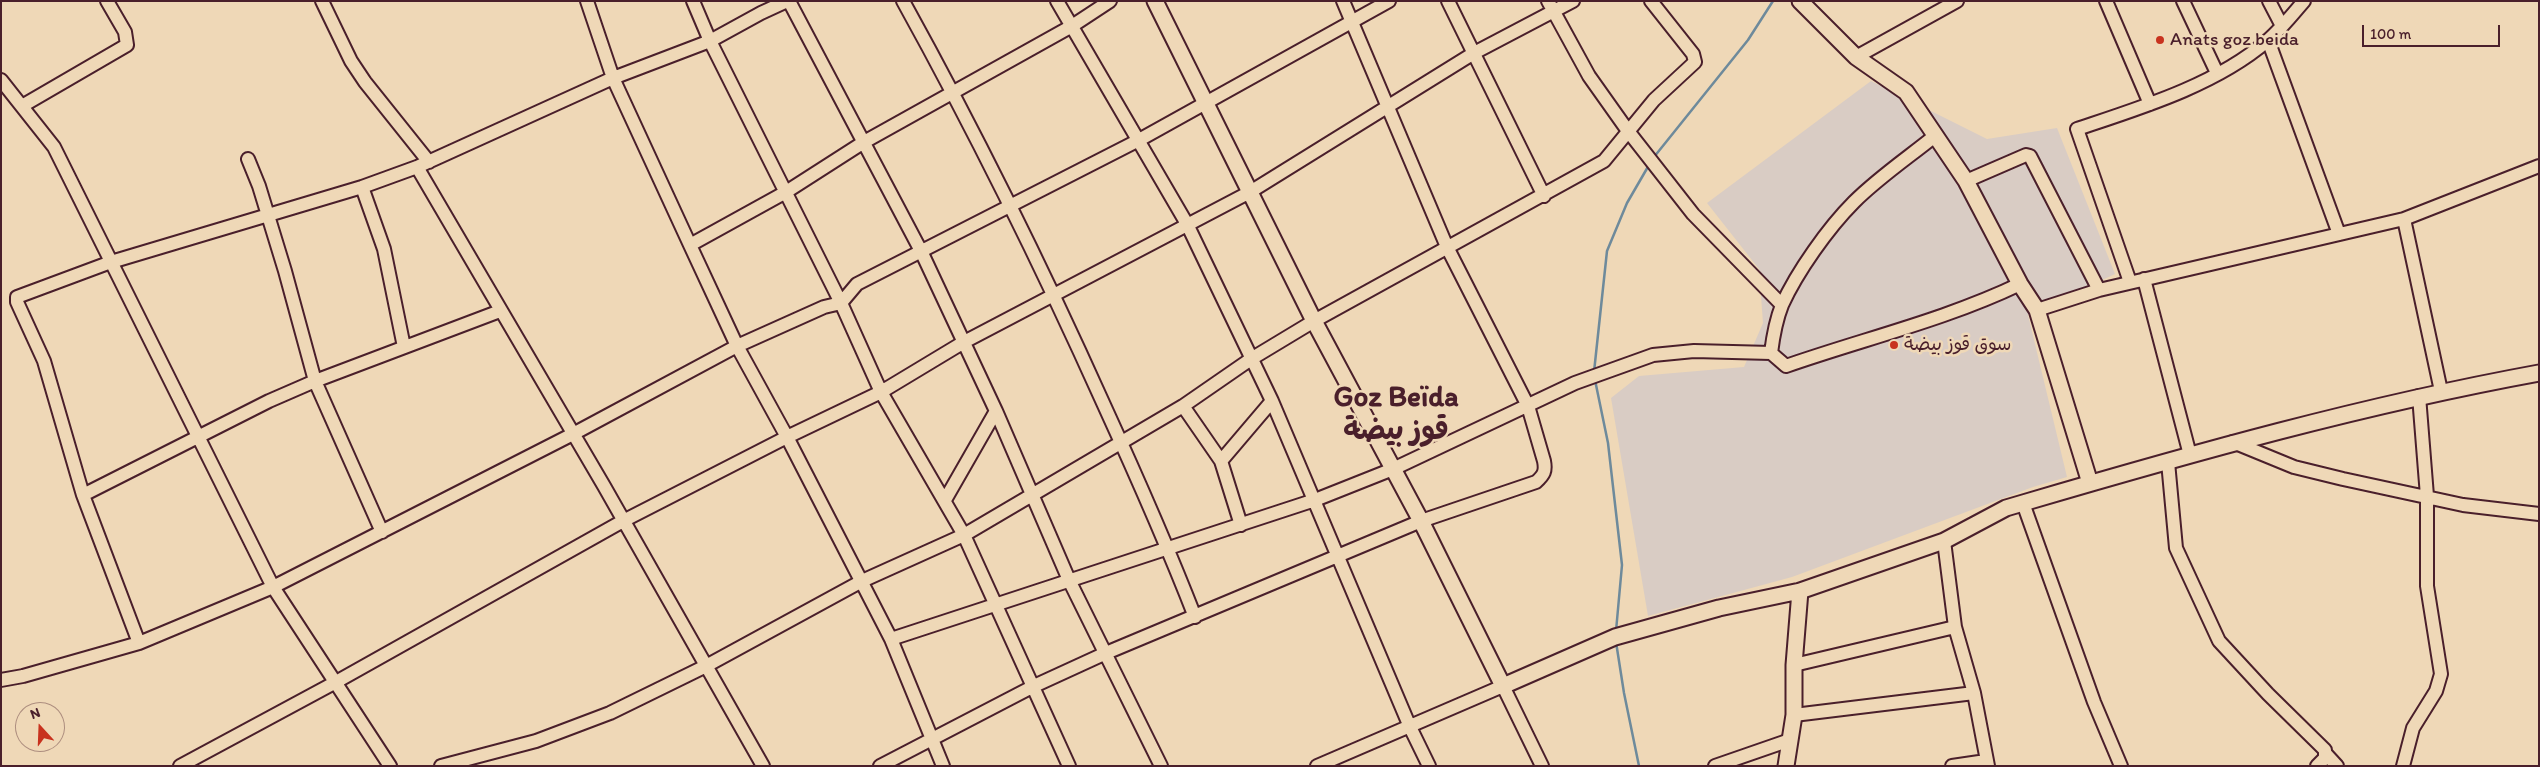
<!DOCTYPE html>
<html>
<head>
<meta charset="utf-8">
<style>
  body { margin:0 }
  #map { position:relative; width:2540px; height:767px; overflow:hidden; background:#efd8b7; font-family:Itim,sans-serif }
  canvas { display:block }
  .frame { position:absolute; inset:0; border:2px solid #4a1f2b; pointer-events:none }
  .north { position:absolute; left:15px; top:702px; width:50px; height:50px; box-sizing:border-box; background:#efd8b7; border:1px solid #ad8e7f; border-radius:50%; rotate:340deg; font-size:14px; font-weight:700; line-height:20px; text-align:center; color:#4a1f2b }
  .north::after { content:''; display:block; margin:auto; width:18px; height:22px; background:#c8321e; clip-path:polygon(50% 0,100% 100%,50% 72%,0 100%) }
  .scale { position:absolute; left:2362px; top:25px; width:138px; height:22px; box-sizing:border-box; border:2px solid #4a1f2b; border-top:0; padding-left:6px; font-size:15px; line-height:18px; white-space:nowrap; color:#4a1f2b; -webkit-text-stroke:4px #efd8b7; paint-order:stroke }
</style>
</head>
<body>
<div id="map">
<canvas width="2540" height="767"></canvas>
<div class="frame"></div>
<div class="north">N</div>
<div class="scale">100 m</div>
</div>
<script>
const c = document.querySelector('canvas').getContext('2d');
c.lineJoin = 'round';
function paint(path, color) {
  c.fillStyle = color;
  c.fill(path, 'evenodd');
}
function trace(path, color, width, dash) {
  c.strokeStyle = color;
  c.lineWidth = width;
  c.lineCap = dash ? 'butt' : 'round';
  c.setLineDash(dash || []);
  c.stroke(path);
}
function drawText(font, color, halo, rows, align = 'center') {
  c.font = font + ' Itim,"Playpen Sans Arabic",sans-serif';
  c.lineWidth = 5;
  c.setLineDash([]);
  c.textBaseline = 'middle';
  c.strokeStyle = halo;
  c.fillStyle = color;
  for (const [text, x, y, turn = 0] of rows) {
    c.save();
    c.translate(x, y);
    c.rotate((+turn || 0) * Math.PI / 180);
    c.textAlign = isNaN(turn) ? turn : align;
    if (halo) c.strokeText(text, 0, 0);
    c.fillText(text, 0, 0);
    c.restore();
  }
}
const built = new Path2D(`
  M1871 81 1987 139 2057 128 2115 274 2028 315 2067 477 2033 487 1792 577 1648 616 1611 398 1639 376 1744 367 1763 323 1759 269 1707 203Z`);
const stream = new Path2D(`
  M1654 157 1748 40 1773 1
  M1594 372 1607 251 1627 203 1649 165
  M1595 380 1608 443 1622 565 1616 631
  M1616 642 1624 693 1639 766`);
const minor = new Path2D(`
  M322 1 351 61 365 82 429 162
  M587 1 613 78 690 245 737 346 787 437 891 639 943 766
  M693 1 710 41 841 303 881 392 964 535 1069 766
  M789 1 921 251 996 411 1069 580 1161 766
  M903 1C976 133 1042 267 1104 405 1136 475 1167 545 1195 617
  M1057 1 1187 224 1272 401 1410 727 1429 766
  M1448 1 1544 196
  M1548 1 1589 76 1628 131 1693 214 1782 305
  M2106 1 2150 104
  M2183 1 2217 73
  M2269 1 2282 26
  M2268 40 2339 234
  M1856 57 1957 1
  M1 80 54 147 273 587 390 766
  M22 106 127 45 125 32 107 1
  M248 159 259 186 285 271 315 381 382 532
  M417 167 604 486 763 766
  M1966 181 2026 155 2030 156 2099 290
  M362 187 384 249 404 347
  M2404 219 2539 166
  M690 245 786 192 864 142 1072 26 1110 1
  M2144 279 2190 455
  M2130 282 2077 129C2140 108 2216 85 2267 41 2281 29 2292 15 2304 1
  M2037 310 2099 290 2404 219 2441 391
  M1771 353C1773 337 1776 320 1782 305 1797 272 1828 228 1854 202 1879 177 1909 157 1936 135
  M1183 406 1221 461 1241 525
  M2233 442 2294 467 2343 479 2463 505 2539 514
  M1221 461 1272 401
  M2168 462 2176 548 2219 641 2268 694 2325 750V758L2317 766
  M83 495 269 401 315 381 500 311
  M945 500 996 411
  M2023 503 2094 702 2121 766
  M1944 541 1955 627 1974 693 1988 766
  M891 639 1315 500 1393 469 1575 383 1653 355 1694 351 1771 353 1786 366C1863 339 1945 320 2020 284
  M139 643 83 495 44 361 17 302V297L111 262 362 187 417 167 613 78 710 41 761 13 787 1
  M1794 665 1955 627
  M1 680 23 676 139 643 273 587 573 434 737 346 824 307 841 303 857 284 1139 140 1389 1
  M1794 715 1974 693
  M2326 754 2337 766
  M180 766 336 682 623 521 787 437 881 392 964 342 1250 192 1474 53 1573 1
  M441 766 536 741 610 713 706 666 862 581 964 535 1183 406 1251 359 1314 321 1604 161 1654 100 1695 62 1693 54 1651 1
  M880 766 1034 686 1106 653 1421 521 1536 482C1544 475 1546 471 1544 461L1528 406 1447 247 1343 1
  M1317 766 1503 686 1542 766
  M1715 766 1790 740
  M1952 766 1986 761
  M2403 766 2413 728 2436 691 2441 674 2427 586V496L2419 396`);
const major = new Path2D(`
  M1155 1 1314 321 1421 521 1503 686 1615 637 1719 608 1800 591 1944 541 2006 508 2023 503C2193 453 2364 405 2539 373
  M1800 1 1856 57 1906 92 1966 181 2020 284 2037 310 2090 483
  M1786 766 1794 715V665L1800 591`);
const markers = [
  [2160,40,5,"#c8321e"],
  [1894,345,5,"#c8321e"]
];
const poiNames = [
  ["Anats goz beida",2170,40],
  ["سوق قوز بيضة",1904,345]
];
const townNames = [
  ["Goz Beïda",1396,399],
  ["قوز بيضة",1396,432]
];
paint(built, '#d9ccc4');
trace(stream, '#6e8a9b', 2.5);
trace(minor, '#4a1f2b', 16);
trace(major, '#4a1f2b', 19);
trace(minor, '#efd8b7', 12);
trace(major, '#efd8b7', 15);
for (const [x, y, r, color] of markers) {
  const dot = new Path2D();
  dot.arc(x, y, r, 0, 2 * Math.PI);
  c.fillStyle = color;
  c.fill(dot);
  trace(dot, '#efd8b7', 2);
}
drawText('19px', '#4a1f2b', '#efd8b7', poiNames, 'left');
drawText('bold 29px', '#4a1f2b', '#efd8b7', townNames);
</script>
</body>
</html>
